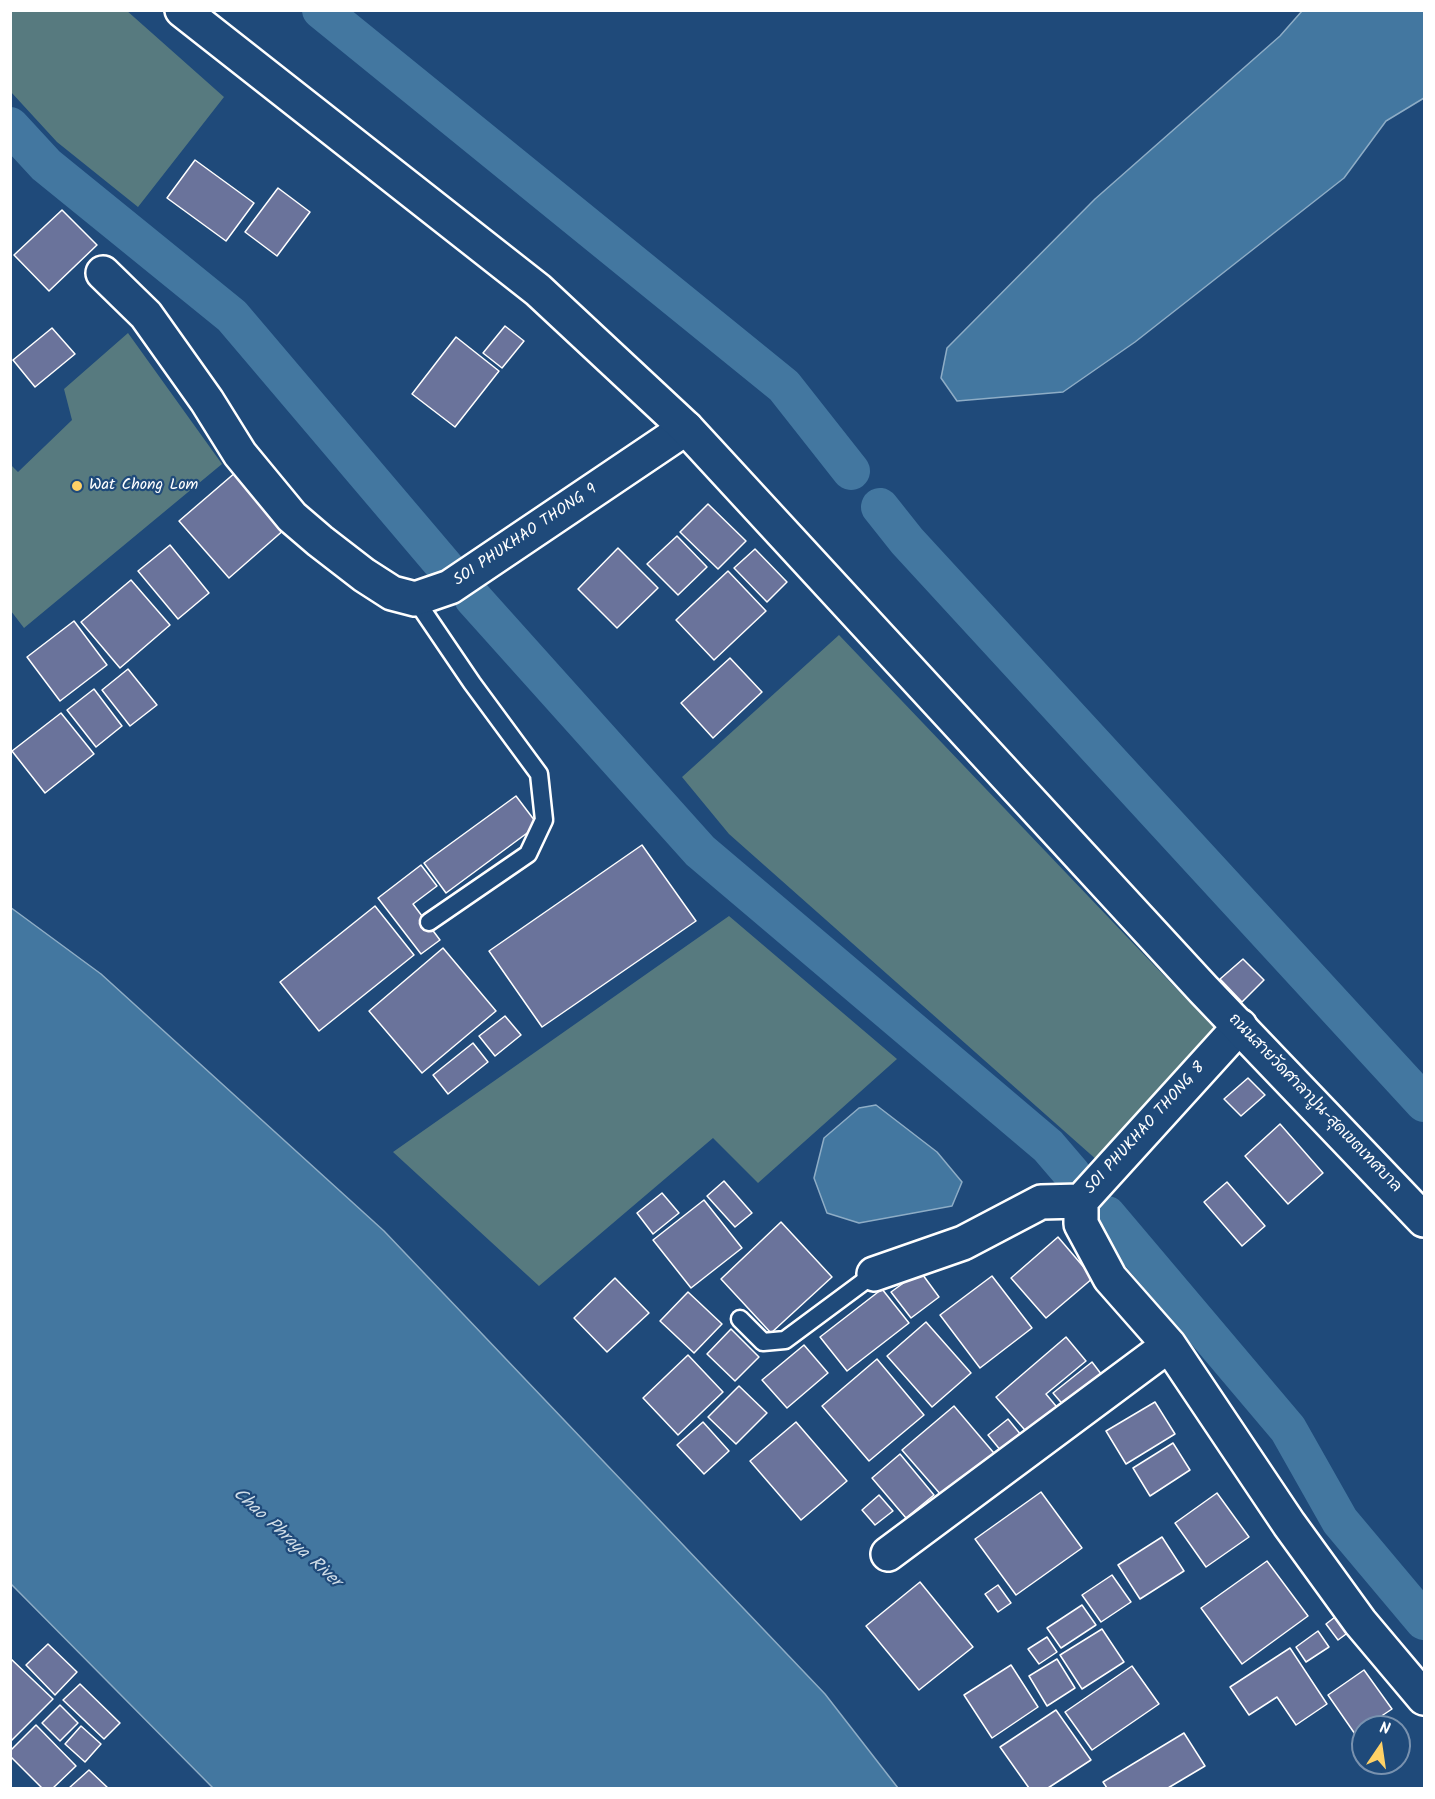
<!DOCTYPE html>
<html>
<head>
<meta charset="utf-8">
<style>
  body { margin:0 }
  #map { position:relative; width:1435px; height:1799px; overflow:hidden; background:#1f4a7a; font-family:Kalam,sans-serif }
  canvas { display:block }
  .frame { position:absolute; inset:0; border:12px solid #fff; pointer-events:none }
  .north { position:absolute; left:1351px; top:1715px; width:60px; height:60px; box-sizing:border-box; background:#1f4a7a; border:2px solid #7992af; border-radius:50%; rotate:13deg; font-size:16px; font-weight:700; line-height:24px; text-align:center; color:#fff }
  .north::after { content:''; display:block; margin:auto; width:21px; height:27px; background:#ffd166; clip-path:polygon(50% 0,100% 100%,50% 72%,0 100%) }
</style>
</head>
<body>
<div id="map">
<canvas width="1435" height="1799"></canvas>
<div class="frame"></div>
<div class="north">N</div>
</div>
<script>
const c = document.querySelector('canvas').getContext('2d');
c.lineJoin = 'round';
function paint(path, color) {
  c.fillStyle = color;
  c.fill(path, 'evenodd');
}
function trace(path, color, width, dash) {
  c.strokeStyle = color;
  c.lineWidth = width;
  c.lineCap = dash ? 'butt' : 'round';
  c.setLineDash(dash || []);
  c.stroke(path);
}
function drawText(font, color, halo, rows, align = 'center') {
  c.font = font + ' Kalam,"Playpen Sans Thai",sans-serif';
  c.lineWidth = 4.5;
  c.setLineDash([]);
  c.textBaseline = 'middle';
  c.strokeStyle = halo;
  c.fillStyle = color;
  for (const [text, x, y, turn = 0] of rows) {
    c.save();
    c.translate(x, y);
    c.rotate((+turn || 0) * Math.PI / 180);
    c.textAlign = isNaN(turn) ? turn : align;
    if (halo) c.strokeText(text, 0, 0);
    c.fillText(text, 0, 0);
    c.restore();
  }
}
const green = new Path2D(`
  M126 10 224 97 138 207 57 142 11 92V11Z
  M128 333 222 464 24 628 11 611V465L18 472 72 420 64 389Z
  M839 635 1214 1028 1211 1049 1098 1161 729 834 682 777Z
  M729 916 897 1059 758 1183 713 1138 539 1286 393 1152Z`);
const water = new Path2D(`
  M1302 11H1424V98L1386 121 1344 178 1135 342 1063 392 957 401 941 378 947 348 1095 199 1280 36Z
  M10 907 101 974 384 1231 825 1694 898 1788H213L11 1584Z
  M876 1105 937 1152 962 1182 952 1206 859 1223 827 1213 814 1178 824 1138 859 1108Z`);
const canal = new Path2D(`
  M321 10 784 386 851 471
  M10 126 46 165 232 316 446 568
  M880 507 907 541 1424 1103
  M473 598 700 851 1048 1146 1072 1174
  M1107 1215 1288 1429 1340 1521 1424 1621`);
const building = new Path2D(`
  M195 160 254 203 226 241 167 198Z
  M278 188 310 212 277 256 245 232Z
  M62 210 97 245 49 291 14 255Z
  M505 326 524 341 502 368 483 353Z
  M52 328 75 354 35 387 13 360Z
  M456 337 499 371 455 427 412 394Z
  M236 472 285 529 229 578 179 521Z
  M708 504 746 541 718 569 680 532Z
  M677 536 707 567 678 595 647 564Z
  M170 545 209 593 178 619 138 571Z
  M618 548 658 588 617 628 578 589Z
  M755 549 787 582 767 602 734 568Z
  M728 571 766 611 714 660 676 620Z
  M131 580 170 625 120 668 81 622Z
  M74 621 107 665 60 701 27 657Z
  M730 658 762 692 713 738 681 703Z
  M128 669 157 705 130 726 102 690Z
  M94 689 122 726 96 747 67 710Z
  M61 713 94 754 45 793 12 751Z
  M516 796 538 825 446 893 424 863Z
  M642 845 696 921 542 1027 489 951Z
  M421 865 437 886 413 904 440 940 421 954 378 898Z
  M375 906 414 955 319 1031 280 982Z
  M443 948 496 1011 422 1073 369 1011Z
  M1243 959 1264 980 1242 1002 1220 979Z
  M505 1016 521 1035 495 1056 479 1036Z
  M473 1043 488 1062 448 1094 433 1075Z
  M1248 1078 1265 1095 1241 1116 1224 1099Z
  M1280 1124 1323 1173 1288 1204 1245 1156Z
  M724 1181 752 1213 735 1227 707 1196Z
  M1227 1182 1265 1226 1242 1246 1204 1202Z
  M662 1193 679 1213 653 1234 637 1213Z
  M704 1200 742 1248 691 1288 653 1240Z
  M781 1222 832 1277 771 1333 721 1279Z
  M1058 1237 1093 1278 1046 1318 1011 1278Z
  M920 1271 939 1297 911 1318 891 1292Z
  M992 1276 1032 1328 980 1368 940 1315Z
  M615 1278 649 1313 607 1352 574 1318Z
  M882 1289 909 1323 847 1371 820 1337Z
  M688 1292 722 1324 694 1353 660 1321Z
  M926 1322 971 1373 932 1407 887 1356Z
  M731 1329 759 1357 735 1381 707 1354Z
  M1066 1337 1086 1361 1046 1394 1061 1412 1031 1437 996 1397Z
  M804 1345 828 1373 787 1408 762 1380Z
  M688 1355 723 1392 678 1435 643 1398Z
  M877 1359 924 1415 869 1461 822 1406Z
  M1092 1362 1108 1383 1071 1414 1053 1393Z
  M739 1386 767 1413 736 1444 708 1417Z
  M1155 1402 1175 1434 1126 1464 1106 1431Z
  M954 1406 999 1459 948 1503 902 1450Z
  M1008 1419 1026 1441 1006 1457 988 1435Z
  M703 1422 729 1451 704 1474 677 1445Z
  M796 1422 847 1481 801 1520 750 1461Z
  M1173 1443 1190 1470 1150 1496 1133 1468Z
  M900 1454 934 1495 906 1518 872 1478Z
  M1041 1492 1082 1548 1016 1595 975 1539Z
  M1217 1493 1249 1537 1206 1567 1175 1523Z
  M879 1495 893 1511 875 1525 862 1510Z
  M1162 1537 1184 1571 1140 1599 1118 1565Z
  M1267 1561 1308 1616 1242 1664 1201 1608Z
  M1112 1575 1131 1602 1101 1622 1082 1595Z
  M920 1582 973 1647 919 1690 866 1626Z
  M998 1585 1011 1603 998 1612 985 1594Z
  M1082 1605 1096 1625 1061 1648 1047 1628Z
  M1344 1610 1357 1626 1338 1640 1326 1624Z
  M1102 1629 1124 1662 1082 1689 1060 1655Z
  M1318 1631 1329 1647 1306 1662 1296 1647Z
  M1047 1637 1057 1652 1039 1664 1028 1649Z
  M48 1644 77 1672 55 1695 26 1665Z
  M1290 1648 1327 1704 1296 1725 1277 1697 1249 1715 1230 1687Z
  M10 1658 53 1699 10 1742Z
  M1057 1659 1075 1688 1047 1706 1029 1676Z
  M1011 1665 1038 1707 992 1738 964 1695Z
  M1132 1666 1159 1704 1092 1750 1065 1712Z
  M1364 1670 1392 1709 1365 1727H1363V1729L1355 1734 1328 1695Z
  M80 1684 120 1723 104 1739 63 1700Z
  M60 1705 78 1723 60 1741 42 1723Z
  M1056 1710 1091 1760 1048 1788H1029L1000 1747Z
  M36 1725 76 1766 53 1788H42L10 1756V1751Z
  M81 1726 101 1744 85 1762 65 1744Z
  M1184 1733 1205 1766 1168 1788H1107L1103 1782Z
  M89 1770 108 1788H69Z`);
const service = new Path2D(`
  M415 599 472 683 539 774 544 820 528 854 429 922
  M740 1319 763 1342 785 1340 874 1274`);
const minor = new Path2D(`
  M103 273 146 315 207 401 240 454 292 517 320 541 364 575 392 593 415 599 450 587 686 428
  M1081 1201V1224L1110 1278 1169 1345 1289 1524 1360 1622 1424 1698
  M874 1274 963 1243 1041 1202 1081 1201 1240 1026
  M888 1554 1169 1345`);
const tertiary = new Path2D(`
  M182 10 538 290 686 428 1203 989 1424 1220`);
const markers = [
  [77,486,6,"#ffd166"]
];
const poiNames = [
  ["Wat Chong Lom",89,486]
];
const streetNames = [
  ["SOI PHUKHAO THONG 9",526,536,-34],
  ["ถนนสายวัดศาลาปูน-สุดเขตเทศบาล",1314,1104,46],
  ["SOI PHUKHAO THONG 8",1146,1129,-48]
];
const waterNames = [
  ["Chao Phraya River",286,1539,42]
];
paint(green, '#577a7f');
paint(water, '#4377a0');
trace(water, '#8eadc6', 1.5);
trace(canal, '#4377a0', 38);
paint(building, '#6a739b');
trace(building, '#fff', 1.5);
trace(service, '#fff', 21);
trace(minor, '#fff', 38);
trace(tertiary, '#fff', 38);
trace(service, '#1f4a7a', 16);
trace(minor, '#1f4a7a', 33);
trace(tertiary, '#1f4a7a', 33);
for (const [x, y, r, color] of markers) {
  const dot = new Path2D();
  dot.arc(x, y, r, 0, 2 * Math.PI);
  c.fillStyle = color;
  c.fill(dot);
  trace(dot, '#1f4a7a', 2);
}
drawText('16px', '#fff', '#1f4a7a', poiNames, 'left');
drawText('16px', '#fff', '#1f4a7a', streetNames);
drawText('italic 18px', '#d0dde7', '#1f4a7a', waterNames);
</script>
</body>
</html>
